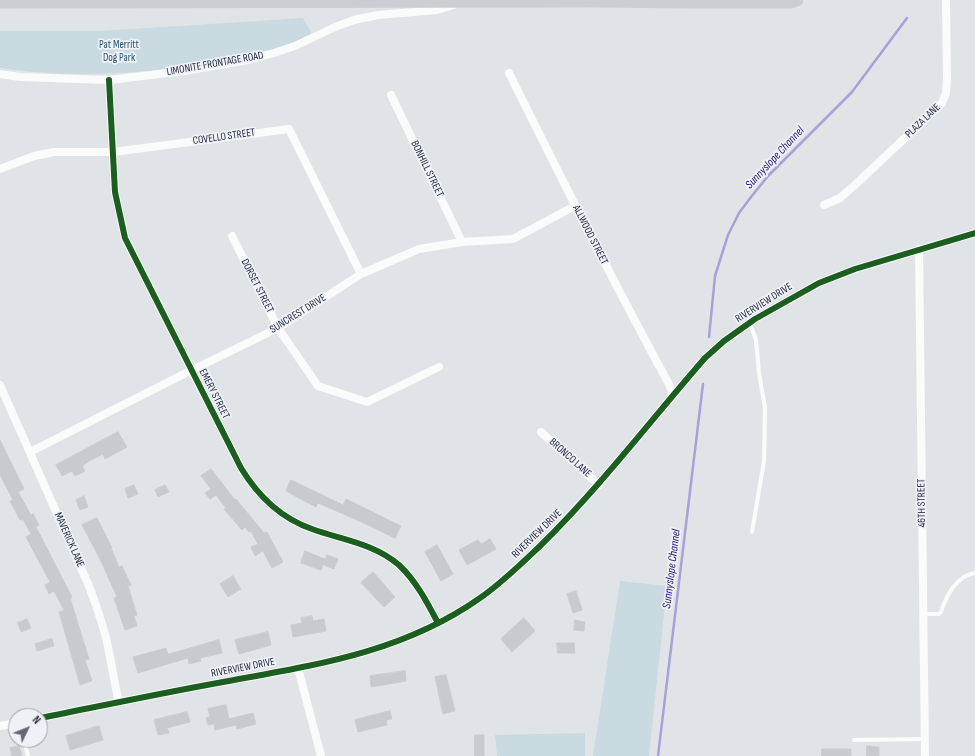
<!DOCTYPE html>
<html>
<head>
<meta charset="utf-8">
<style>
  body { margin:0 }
  #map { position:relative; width:975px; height:756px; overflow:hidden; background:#e1e4e7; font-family:"Sofia Sans Condensed",sans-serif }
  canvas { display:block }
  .north { position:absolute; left:8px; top:708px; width:40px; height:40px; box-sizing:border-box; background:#eef2f7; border:1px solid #9ba0ab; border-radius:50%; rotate:47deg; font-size:11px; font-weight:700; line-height:16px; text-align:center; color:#1f263a }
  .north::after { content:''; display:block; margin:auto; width:14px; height:18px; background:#636877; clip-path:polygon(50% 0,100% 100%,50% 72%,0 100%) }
</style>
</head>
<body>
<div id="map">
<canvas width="975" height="756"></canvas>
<div class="north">N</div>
</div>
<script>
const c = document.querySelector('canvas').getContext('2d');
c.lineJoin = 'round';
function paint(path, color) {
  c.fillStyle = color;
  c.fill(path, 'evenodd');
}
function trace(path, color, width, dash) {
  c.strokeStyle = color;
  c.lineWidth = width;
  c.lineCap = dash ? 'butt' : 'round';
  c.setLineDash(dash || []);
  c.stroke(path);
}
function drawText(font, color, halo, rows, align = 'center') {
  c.font = font + ' "Sofia Sans Condensed",sans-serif';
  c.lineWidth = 3.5;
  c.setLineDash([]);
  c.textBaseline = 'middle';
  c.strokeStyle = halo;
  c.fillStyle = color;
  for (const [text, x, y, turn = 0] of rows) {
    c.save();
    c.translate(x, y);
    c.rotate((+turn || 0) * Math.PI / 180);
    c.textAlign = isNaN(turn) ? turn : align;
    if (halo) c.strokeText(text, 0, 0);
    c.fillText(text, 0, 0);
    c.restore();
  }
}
const green = new Path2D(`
  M303 18 312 34C283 49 250 55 219 61 146 74 73 79 0 68V31H100Z
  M620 581 667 586 649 756H593Z
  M585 733V756H497L495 735Z`);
const stream = new Path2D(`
  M709 337 715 276 728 235 739 213 751 197 768 176 852 92 907 18
  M658 756 703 384`);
const building = new Path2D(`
  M118 432 127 447 105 459 103 454 91 460 82 466 85 471 75 476 72 471 62 476 56 465Z
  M0 440 24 489 18 492 31 515 33 514 39 525 36 527 72 597 70 598 89 659 85 660 92 681 80 685 59 612 64 610 54 591 49 594 45 585 50 582 26 537 31 534 23 519 20 520 10 501 13 500 0 475Z
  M211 469 235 500 236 499 264 533 267 532 283 562 272 568 263 551 255 556 251 547 258 544 251 531 249 532 245 527 242 530 224 509 226 508 216 495 210 499 205 493 211 489 201 476Z
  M291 480 343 505 346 499 401 526 395 538 357 520 318 503 316 507 286 491Z
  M134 485 138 494 128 498 125 489Z
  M165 485 169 492 158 497 155 490Z
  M84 496 88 507 80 510 76 500Z
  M97 518 112 548H111L119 567 122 566 131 585 128 586 137 615 134 616 137 626 125 630 114 598 117 597 101 561 82 525Z
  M490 539 496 549 467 565 459 550 478 540 481 544Z
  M437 545 453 574 441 581 425 552Z
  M305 551 325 559 321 570 301 563Z
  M327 555 338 559 334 569 324 565Z
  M373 572 395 597 384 607 361 583Z
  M233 576 241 589 228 597 220 584Z
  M576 591 582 610 573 613 567 594Z
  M312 616 313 621 324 619 326 631 293 637 291 625 302 623 301 618Z
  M524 618 535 631 512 652 501 639Z
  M27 619 31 628 21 632 18 623Z
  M575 620 585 622 584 631 574 630Z
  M268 632 271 645 239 654 235 640Z
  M52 639 54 646 37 651 35 644Z
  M219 640 222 653 200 658 201 661 189 664 188 658 138 673 133 657 166 648 168 654Z
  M557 643H574L575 653H558Z
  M405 671 406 681 371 687 370 676Z
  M446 675 455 711 443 714 435 677Z
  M226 705 229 719 253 713 256 724 237 729 236 725 215 730 214 724 208 725 206 718 210 717 208 709Z
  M390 711 392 719 386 720 387 725 358 732 355 720Z
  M187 712 190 722 167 728 169 733 158 735 154 720Z
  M99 726 103 740 70 750 66 736Z
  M475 735H484V756H475Z
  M19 746 22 756H12L10 748Z
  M867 746 879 747V756H867Z
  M822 749H851V756H822Z`);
const service = new Path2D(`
  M750 323 756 340 759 373 765 408 764 461 752 532
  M924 614H939L941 612C946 596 957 575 975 573
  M24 740 28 756
  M854 740 925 739`);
const minor = new Path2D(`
  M509 73C561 178 613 282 669 384L673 395
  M0 74 20 77 109 80 184 71 248 60 274 53 295 46 335 27 354 20 378 15 437 10 454 5
  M109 80 115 192 125 238 241 468C258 496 280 518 312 529 342 540 373 543 399 565 416 581 427 602 438 623
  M391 95 462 242
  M0 169 34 156 54 152H113L289 129 361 274
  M824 205 840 198 856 184 942 103 946 93 947 79 946 0
  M232 236 278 328 318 386 367 402 439 367
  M919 249 925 756
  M0 385 89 586C97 608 105 629 109 652 113 669 114 685 119 701
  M541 432 599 485
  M30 452 182 375 278 328 361 274 419 249 462 242 513 239 575 206
  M298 668 321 756
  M40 718C101 706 162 693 223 682 315 665 402 653 480 598 502 583 521 564 540 546 600 487 650 421 705 358L724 341 755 319 819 283 855 269 975 233
  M0 726 16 723`);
const primary = new Path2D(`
  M0 2 594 1 691 2H791L797 0`);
const cycleway = new Path2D(`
  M109 80 115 192 125 238 241 468C258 496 280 518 312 529 342 540 373 543 399 565 416 581 427 602 438 623
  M40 718C101 706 162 693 223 682 315 665 402 653 480 598 502 583 521 564 540 546 600 487 650 421 705 358L724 341 755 319 819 283 855 269 975 233`);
const parkNames = [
  ["Pat Merritt",119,45],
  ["Dog Park",119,58]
];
const streetNames = [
  ["LIMONITE FRONTAGE ROAD",215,64,-10],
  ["PLAZA LANE",923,121,-44],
  ["COVELLO STREET",224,137,-8],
  ["BONHILL STREET",427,169,64],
  ["ALLWOOD STREET",590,235,63],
  ["DORSET STREET",257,286,63],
  ["RIVERVIEW DRIVE",764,303,-32],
  ["SUNCREST DRIVE",298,314,-32],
  ["EMERY STREET",214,394,63],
  ["BRONCO LANE",570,458,42],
  ["46TH STREET",922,503,-91],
  ["RIVERVIEW DRIVE",537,534,-44],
  ["MAVERICK LANE",69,540,66],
  ["RIVERVIEW DRIVE",243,668,-11]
];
const waterNames = [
  ["Sunnyslope Channel",775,158,-47],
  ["Sunnyslope Channel",672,569,-83]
];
paint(green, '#c9dae1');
trace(stream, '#a8a0d8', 2.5);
paint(building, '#c8cace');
trace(building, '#c9ccd0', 1);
trace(service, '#fafbfb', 4);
trace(minor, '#fafbfb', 8);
trace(primary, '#ccced4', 13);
trace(cycleway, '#1b5e20', 6);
drawText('11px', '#285571', '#eef2f7', parkNames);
drawText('11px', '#1f263a', '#eef2f7', streetNames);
drawText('italic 12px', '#281876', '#eef2f7', waterNames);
</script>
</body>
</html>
